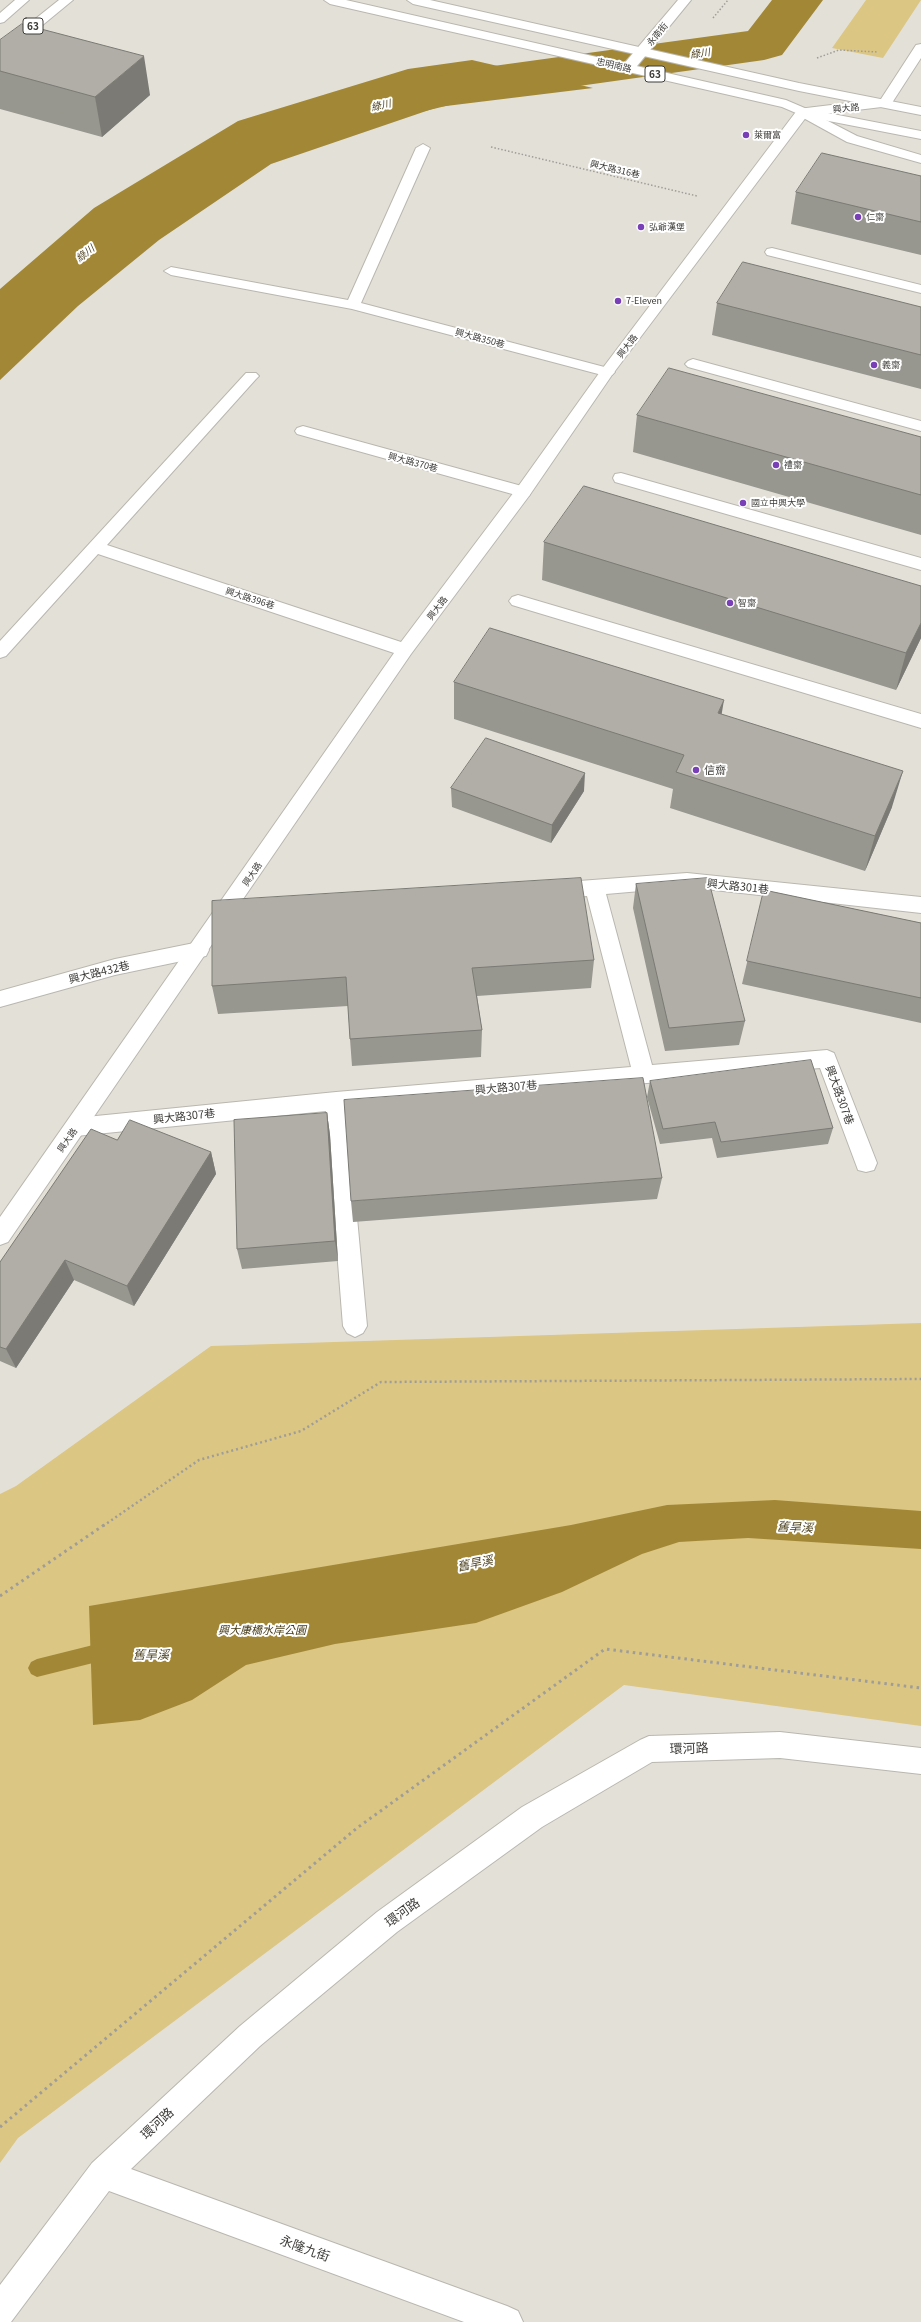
<!DOCTYPE html>
<html>
<head>
<meta charset="utf-8">
<style>
  body { margin:0 }
  canvas { display:block; background:#e3e0d8 }
</style>
</head>
<body>
<canvas width="921" height="2322"></canvas>
<script>
const c = document.querySelector('canvas').getContext('2d');
c.lineJoin = 'round';
function paint(path, color) {
  c.fillStyle = color;
  c.fill(path, 'evenodd');
}
function trace(path, color, width, dash) {
  c.strokeStyle = color;
  c.lineWidth = width;
  c.lineCap = dash ? 'butt' : 'round';
  c.setLineDash(dash || []);
  c.stroke(path);
}
function drawText(font, color, halo, rows, align = 'center') {
  c.font = font + ' Georgia,"Noto Sans TC",serif';
  c.lineWidth = 4;
  c.setLineDash([]);
  c.textBaseline = 'middle';
  c.strokeStyle = halo;
  c.fillStyle = color;
  for (const [text, x, y, turn = 0] of rows) {
    c.save();
    c.translate(x, y);
    c.rotate((+turn || 0) * Math.PI / 180);
    c.textAlign = isNaN(turn) ? turn : align;
    if (halo) c.strokeText(text, 0, 0);
    c.fillText(text, 0, 0);
    c.restore();
  }
}
const green = new Path2D(`
  M866 0H921L883 58 832 48Z
  M921 1323V1726L624 1685 18 2138 0 2163V1494L16 1486 211 1346Z`);
const water = new Path2D(`
  M472 60 593 88 438 107 271 164 159 240 78 306 0 380V289L94 208 238 121 408 69Z
  M775 1500 921 1511V1549L748 1538 679 1542 642 1554 562 1592 476 1623 335 1644 246 1665 192 1700 140 1720 93 1725 89 1606 571 1525 667 1505Z`);
const stream = new Path2D(`
  M109 1641 115 1644 118 1650 115 1656 109 1659 37 1677 31 1674 28 1668 31 1662 37 1659Z`);
const river = new Path2D(`
  M772 0H823L782 55 764 60 458 103 417 113 398 108 390 97 398 86 457 71 748 31Z`);
const pathFar2 = new Path2D(`
  M713 18 728 0
  M817 58 839 50 878 52
  M491 147 697 196`);
const pathFar1 = new Path2D(`
  M103 1526 199 1460 301 1431 381 1382 921 1379`);
const path = new Path2D(`
  M0 1596 104 1525
  M0 2127 357 1828 605 1649 921 1688`);
const lane = new Path2D(`
  M678 0H691L633 71H623L622 68 623 65Z
  M803 108 857 136 921 155V163L847 142 798 115 796 112Z
  M423 144 430 148 361 303 612 369 615 372 612 375H602L352 309 171 275 164 271 171 267 348 300 416 148Z
  M772 248 921 285V293L767 255 765 252 767 249Z
  M693 359 921 421V431L688 367 685 364 688 361Z
  M303 426 529 488 531 492 529 496 523 497 297 434 295 431 297 428Z
  M621 473 921 558V570L615 482 613 478 615 474Z
  M518 595 921 714V728L512 605 509 601 512 597Z
  M687 873 921 897V913L687 887 606 894 652 1065 827 1050 834 1053 877 1163 874 1170 866 1172 858 1170 820 1068 347 1109 367 1326 363 1333 355 1337 347 1333 343 1326 326 1111 76 1136 68 1133 65 1127 68 1121 76 1118 336 1092 631 1067 587 896 552 899 545 896 542 891 545 886 552 883Z
  M199 942 206 944 209 950 206 956 115 975 0 1007V991L115 959Z`);
const street = new Path2D(`
  M921 44V58L890 106 807 116 612 375 529 496 411 654 8 1242 0 1245V1217L394 653 98 554 6 656 0 658V641L246 373H256L259 376 256 379 107 545 401 642 517 488 602 369 798 109 881 99 916 45Z
  M780 1732 921 1748V1774L780 1758 652 1762 542 1827 397 1932 260 2046 131 2169 507 2306 518 2311 523 2322H464L109 2191 11 2322H0V2285L92 2163 240 2026 377 1912 522 1807 640 1740 649 1736Z`);
const primary = new Path2D(`
  M15 0H29L4 22 0 23V13Z
  M59 0H73L5 56 0 57V47Z
  M324 0H346L786 100 807 109 921 131V139L803 116 782 107 330 4Z
  M407 0H430L799 83 921 107V115L799 91 413 4Z`);
const wall = new Path2D(`
  M0 40 150 95 102 137 0 109Z
  M921 176V255L791 224 796 192Z
  M717 303 921 307V389L712 335Z
  M637 415 921 437V535L633 452Z
  M544 542 921 586V638L896 690 542 580Z
  M454 682 722 715 892 807 865 871 670 808 673 789 454 719Z
  M451 788 584 791 551 843 452 807Z
  M636 884 745 1021 739 1045 665 1051 633 908Z
  M764 890 921 923V1023L742 984Z
  M212 901 594 960 591 988 477 996 482 1030 481 1057 352 1066 350 1039 348 1006 218 1014 212 986Z
  M650 1081 833 1128 828 1144 717 1158 712 1138 660 1144 647 1097Z
  M327 1113 330 1135 338 1261 242 1269 237 1249Z
  M117 1140 211 1152 216 1174 134 1306 74 1280 16 1368 0 1361V1262Z
  M662 1178 657 1199 353 1222 351 1201Z`);
const shadedWall = new Path2D(`
  M144 56 150 95 102 137 95 97Z
  M921 623V638L896 690 906 653Z
  M724 700 718 736V713Z
  M903 771 892 807 865 871 875 836Z
  M585 773 584 791 551 843 552 825Z
  M327 1113 330 1135 338 1261 335 1241Z
  M211 1152 216 1174 134 1306 127 1286Z
  M65 1260 74 1280 16 1368 6 1349Z`);
const building = new Path2D(`
  M22 24 144 56 95 97 0 71V40Z
  M822 153 921 176V222L796 192Z
  M743 262 921 307V355L717 303Z
  M669 368 921 437V495L637 415Z
  M584 486 921 586V623L906 653 544 542Z
  M490 628 724 700 718 713 903 771 875 836 676 772 684 755 454 682Z
  M486 738 585 773 552 825 451 788Z
  M581 878 594 960 472 968 482 1030 350 1039 346 977 212 986V901Z
  M708 878 745 1021 669 1028 636 884Z
  M764 890 921 923V998L747 961Z
  M811 1060 833 1128 721 1142 715 1122 663 1129 650 1081Z
  M643 1078 662 1178 351 1201 344 1100Z
  M327 1113 335 1241 237 1249 234 1120Z
  M130 1120 211 1152 127 1286 65 1260 6 1349 0 1347V1262L91 1129 117 1140Z`);
const markers = [
  [746,135,4,"#783fb6"],
  [858,217,4,"#783fb6"],
  [641,227,4,"#783fb6"],
  [618,301,4,"#783fb6"],
  [874,365,4,"#783fb6"],
  [776,465,4,"#783fb6"],
  [743,503,4,"#783fb6"],
  [730,603,4,"#783fb6"],
  [696,770,4,"#783fb6"]
];
const farStreetnames = [
  ["永南街",657,34,-50],
  ["忠明南路",614,65,13],
  ["興大路",846,108,-6],
  ["興大路316巷",615,169,13],
  ["興大路350巷",480,338,15],
  ["興大路",627,346,-53],
  ["興大路370巷",413,462,15],
  ["興大路396巷",250,598,18],
  ["興大路",437,608,-53],
  ["興大路",252,874,-56],
  ["興大路",67,1140,-55]
];
const farPoinames = [
  ["萊爾富",754,135],
  ["仁齋",866,217],
  ["弘爺漢堡",649,227],
  ["7-Eleven",626,301],
  ["義齋",882,365],
  ["禮齋",784,465],
  ["國立中興大學",751,503],
  ["智齋",738,603]
];
const shields = [
  [33,26,20],
  [655,74,20]
];
const shieldNames = [
  ["63",33,26],
  ["63",655,74]
];
const farWaternames = [
  ["綠川",700,53,-8],
  ["綠川",381,105,-13],
  ["綠川",85,253,-38]
];
const poiNames = [
  ["信齋",704,770]
];
const streetNames = [
  ["興大路301巷",738,886,6],
  ["興大路432巷",99,972,-14],
  ["興大路307巷",506,1087,-5],
  ["興大路307巷",840,1095,70],
  ["興大路307巷",184,1116,-6]
];
const parkNames = [
  ["興大康橋水岸公園",262,1630]
];
const waterNames = [
  ["舊旱溪",795,1527,3],
  ["舊旱溪",475,1563,-11],
  ["舊旱溪",151,1654]
];
const nearStreetnames = [
  ["環河路",689,1748,-2],
  ["環河路",402,1912,-36],
  ["環河路",157,2123,-43],
  ["永隆九街",305,2248,20]
];
paint(green, '#dcc684');
paint(water, '#a28836');
paint(stream, '#a28836');
paint(river, '#a28836');
trace(lane, '#b9b7af', 2);
trace(street, '#b9b7af', 2);
trace(primary, '#b9b7af', 2);
trace(pathFar2, '#9f9d97', 1.5, [1.5, 2]);
trace(pathFar1, '#9f9d97', 2.5, [2, 3]);
trace(path, '#9f9d97', 3, [2.5, 4]);
paint(lane, '#fff');
paint(street, '#fff');
paint(primary, '#fff');
paint(wall, '#97968f');
paint(shadedWall, '#7b7a74');
paint(building, '#b0aea6');
trace(building, '#7b7a74', 1);
for (const [x, y, r, color] of markers) {
  const dot = new Path2D();
  dot.arc(x, y, r, 0, 2 * Math.PI);
  c.fillStyle = color;
  c.fill(dot);
  trace(dot, '#fff', 1.5);
}
drawText('9px', '#3d3c39', '#fff', farStreetnames);
drawText('9px', '#3d3c39', '#fff', farPoinames, 'left');
for (const [x, y, w] of shields) {
  const box = new Path2D();
  box.roundRect(x - w / 2, y - 8, w, 16, 3);
  c.fillStyle = '#fff';
  c.fill(box);
  trace(box, '#3d3c39', 1);
}
drawText('bold 10px', '#3d3c39', null, shieldNames);
drawText('italic 10px', '#4d411e', '#fff', farWaternames);
drawText('11px', '#3d3c39', '#fff', poiNames, 'left');
drawText('11px', '#3d3c39', '#fff', streetNames);
drawText('italic 11px', '#433815', '#fff', parkNames);
drawText('italic 12px', '#4d411e', '#fff', waterNames);
drawText('13px', '#3d3c39', '#fff', nearStreetnames);
</script>
</body>
</html>
